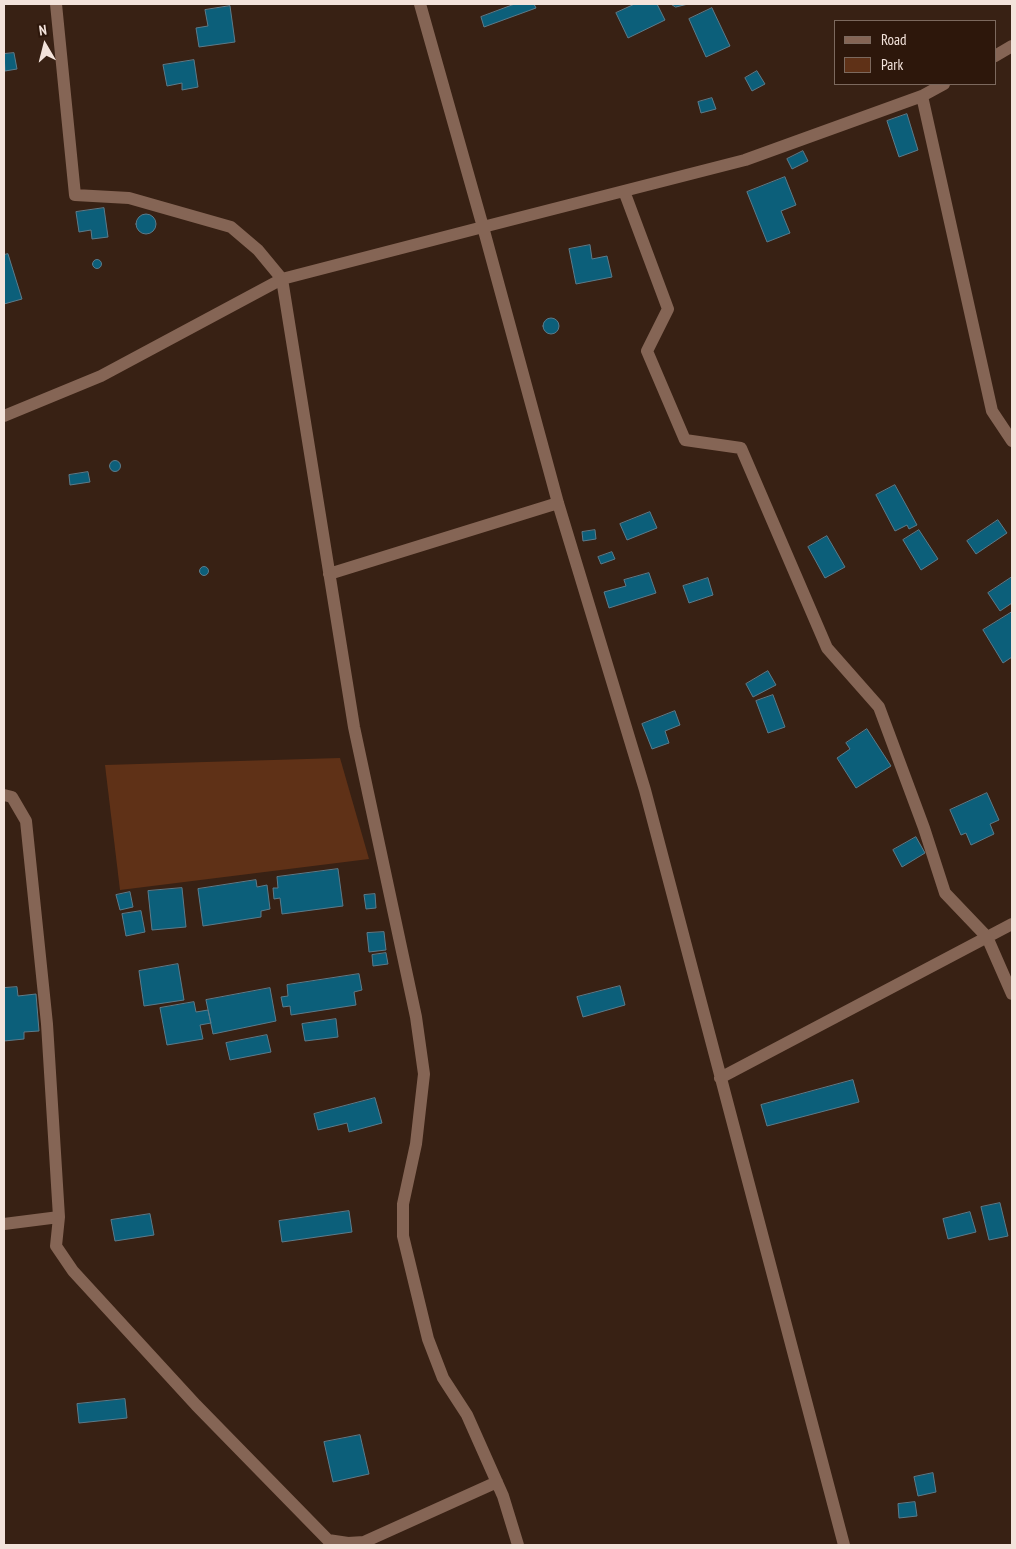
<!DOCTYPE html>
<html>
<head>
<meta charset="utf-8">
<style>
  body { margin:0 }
  #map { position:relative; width:1016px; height:1549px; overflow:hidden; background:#382114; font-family:"PT Sans Narrow",sans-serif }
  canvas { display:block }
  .frame { position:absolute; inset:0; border:5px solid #f3e3db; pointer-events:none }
  .legend { position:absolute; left:834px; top:20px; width:162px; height:65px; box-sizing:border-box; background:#2d170b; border:1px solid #7c695e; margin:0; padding:6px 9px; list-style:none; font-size:15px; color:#f3e3db }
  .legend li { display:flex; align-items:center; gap:10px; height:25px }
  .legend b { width:25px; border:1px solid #7c695e }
  .north { position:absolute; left:20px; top:20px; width:50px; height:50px; -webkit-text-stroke:4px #2d170b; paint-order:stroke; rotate:352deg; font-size:14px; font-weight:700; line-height:20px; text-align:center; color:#f3e3db }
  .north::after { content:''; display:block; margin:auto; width:18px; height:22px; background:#f3e3db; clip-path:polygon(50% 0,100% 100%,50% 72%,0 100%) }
</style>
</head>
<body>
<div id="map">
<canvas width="1016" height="1549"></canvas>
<div class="frame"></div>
<ul class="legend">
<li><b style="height:6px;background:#856555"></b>Road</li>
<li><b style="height:14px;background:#5f3117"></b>Park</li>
</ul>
<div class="north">N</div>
</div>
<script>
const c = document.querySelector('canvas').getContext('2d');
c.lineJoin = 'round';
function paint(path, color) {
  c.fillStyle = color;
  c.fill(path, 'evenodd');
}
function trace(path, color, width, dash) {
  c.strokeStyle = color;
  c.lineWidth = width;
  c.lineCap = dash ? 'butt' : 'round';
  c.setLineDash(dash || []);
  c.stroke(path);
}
const green = new Path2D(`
  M340 758 369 859 120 890 105 765Z`);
const building = new Path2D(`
  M515 4H534L536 8 484 27 481 17Z
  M635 4H657L665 20 628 38 616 13Z
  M671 4H688L676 7Z
  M230 6 235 42 199 47 196 28 208 26 205 10Z
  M712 8 730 46 706 57 689 19Z
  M14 53 17 69 5 71 4 54Z
  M194 60 198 87 182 90V83L167 86 163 65Z
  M757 71 765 84 752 91 745 78Z
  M712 98 716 109 701 113 698 102Z
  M907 114 918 150 899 157 887 121Z
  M803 151 808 161 792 169 787 159Z
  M785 177 796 205 781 211 790 233 767 242 747 192Z
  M104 208 108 237 92 239 91 230 79 232 76 212Z
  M136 224a10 10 0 1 1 20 0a10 10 0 1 1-20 0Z
  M590 245 592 259 607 256 612 277 576 284 569 249Z
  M8 254 22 299 4 304V255Z
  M92.5 264a4.5 4.5 0 1 1 9 0a4.5 4.5 0 1 1-9 0Z
  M543 326a8 8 0 1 1 16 0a8 8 0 1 1-16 0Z
  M109.5 466a5.5 5.5 0 1 1 11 0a5.5 5.5 0 1 1-11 0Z
  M88 472 90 482 70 485 69 475Z
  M895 485 917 525 909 529 907 525 895 531 876 495Z
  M650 512 657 528 627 540 620 524Z
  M998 520 1007 533 976 554 967 541Z
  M595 530 596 539 583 541 582 532Z
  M919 530 938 559 921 570 903 540Z
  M827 536 845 567 825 578 808 547Z
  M612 552 615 559 601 564 598 557Z
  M199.5 571a4.5 4.5 0 1 1 9 0a4.5 4.5 0 1 1-9 0Z
  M649 573 656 593 609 608 604 592 626 586 624 580Z
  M1012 577V603L1000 611 988 593Z
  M708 578 713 595 689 603 683 586Z
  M1012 612V657L1003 663 983 630Z
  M768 671 776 685 753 697 746 684Z
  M773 695 785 727 768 733 756 701Z
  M675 711 680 725 665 731 669 743 652 749 642 724Z
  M867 729 891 766 856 788 837 758 850 749 846 743Z
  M987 793 999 820 990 824 994 834 971 845 966 833 961 835 950 810Z
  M916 837 925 853 902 867 893 850Z
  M338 869 343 906 282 914 280 898 274 899 273 888H278L277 877Z
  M256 880 257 887 267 885 270 909 261 911V917L203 926 198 889Z
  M182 888 186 927 152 930 148 891Z
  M130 892 133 907 120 910 116 895Z
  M375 894 376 908 366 909 364 895Z
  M141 911 145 932 126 936 122 914Z
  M384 932 386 950 369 952 367 933Z
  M386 953 388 964 373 966 372 955Z
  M178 964 184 1000 144 1006 139 971Z
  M359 974 362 990 354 992 356 1005 291 1015 290 1006 283 1007 281 997 288 996 287 985Z
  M620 986 625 1005 583 1017 577 997Z
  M17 987 18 996 36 994 39 1031 24 1032V1039L4 1041V988Z
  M270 988 276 1021 213 1034 206 1000Z
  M194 1002 196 1012 208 1010 211 1023 200 1025 203 1039 167 1045 160 1008Z
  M336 1019 338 1037 305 1041 302 1024Z
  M267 1035 271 1052 230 1060 226 1043Z
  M853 1080 859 1102 767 1126 761 1105Z
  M375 1098 382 1123 349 1132 347 1123 318 1130 314 1114Z
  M1000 1203 1008 1236 989 1240 981 1207Z
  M349 1211 352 1232 282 1242 279 1221Z
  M970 1212 976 1232 948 1239 943 1219Z
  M150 1214 154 1235 115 1241 111 1220Z
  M125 1399 127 1418 79 1423 77 1404Z
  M360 1435 369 1474 333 1482 324 1442Z
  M933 1473 936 1492 918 1496 914 1477Z
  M915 1502 917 1516 899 1518 898 1504Z`);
const minor = new Path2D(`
  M56 4 75 195 129 198 231 227 258 250 282 279 354 727 416 1017 424 1074 416 1144 403 1204V1236L428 1339 443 1378 467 1415 503 1496 518 1545
  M995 56 1012 46
  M922 96 992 411 1012 441
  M624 191 668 309 647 351 685 440 741 448 827 648 879 707 924 828 945 893 987 937 1012 994
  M4 416 101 376 282 279 483 227 420 4
  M329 574 558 503
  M4 795 12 797 26 821 47 1024 59 1217 56 1246 73 1271 196 1405 328 1540 348 1543 364 1542 497 1482
  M720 1078 1012 924
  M4 1224 59 1217
  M844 1545 645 790 558 503 483 227 745 160 922 96 944 84`);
paint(green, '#5f3117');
paint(building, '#0c5f7a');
trace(building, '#5c7b8a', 1);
trace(minor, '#856555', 12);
</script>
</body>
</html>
